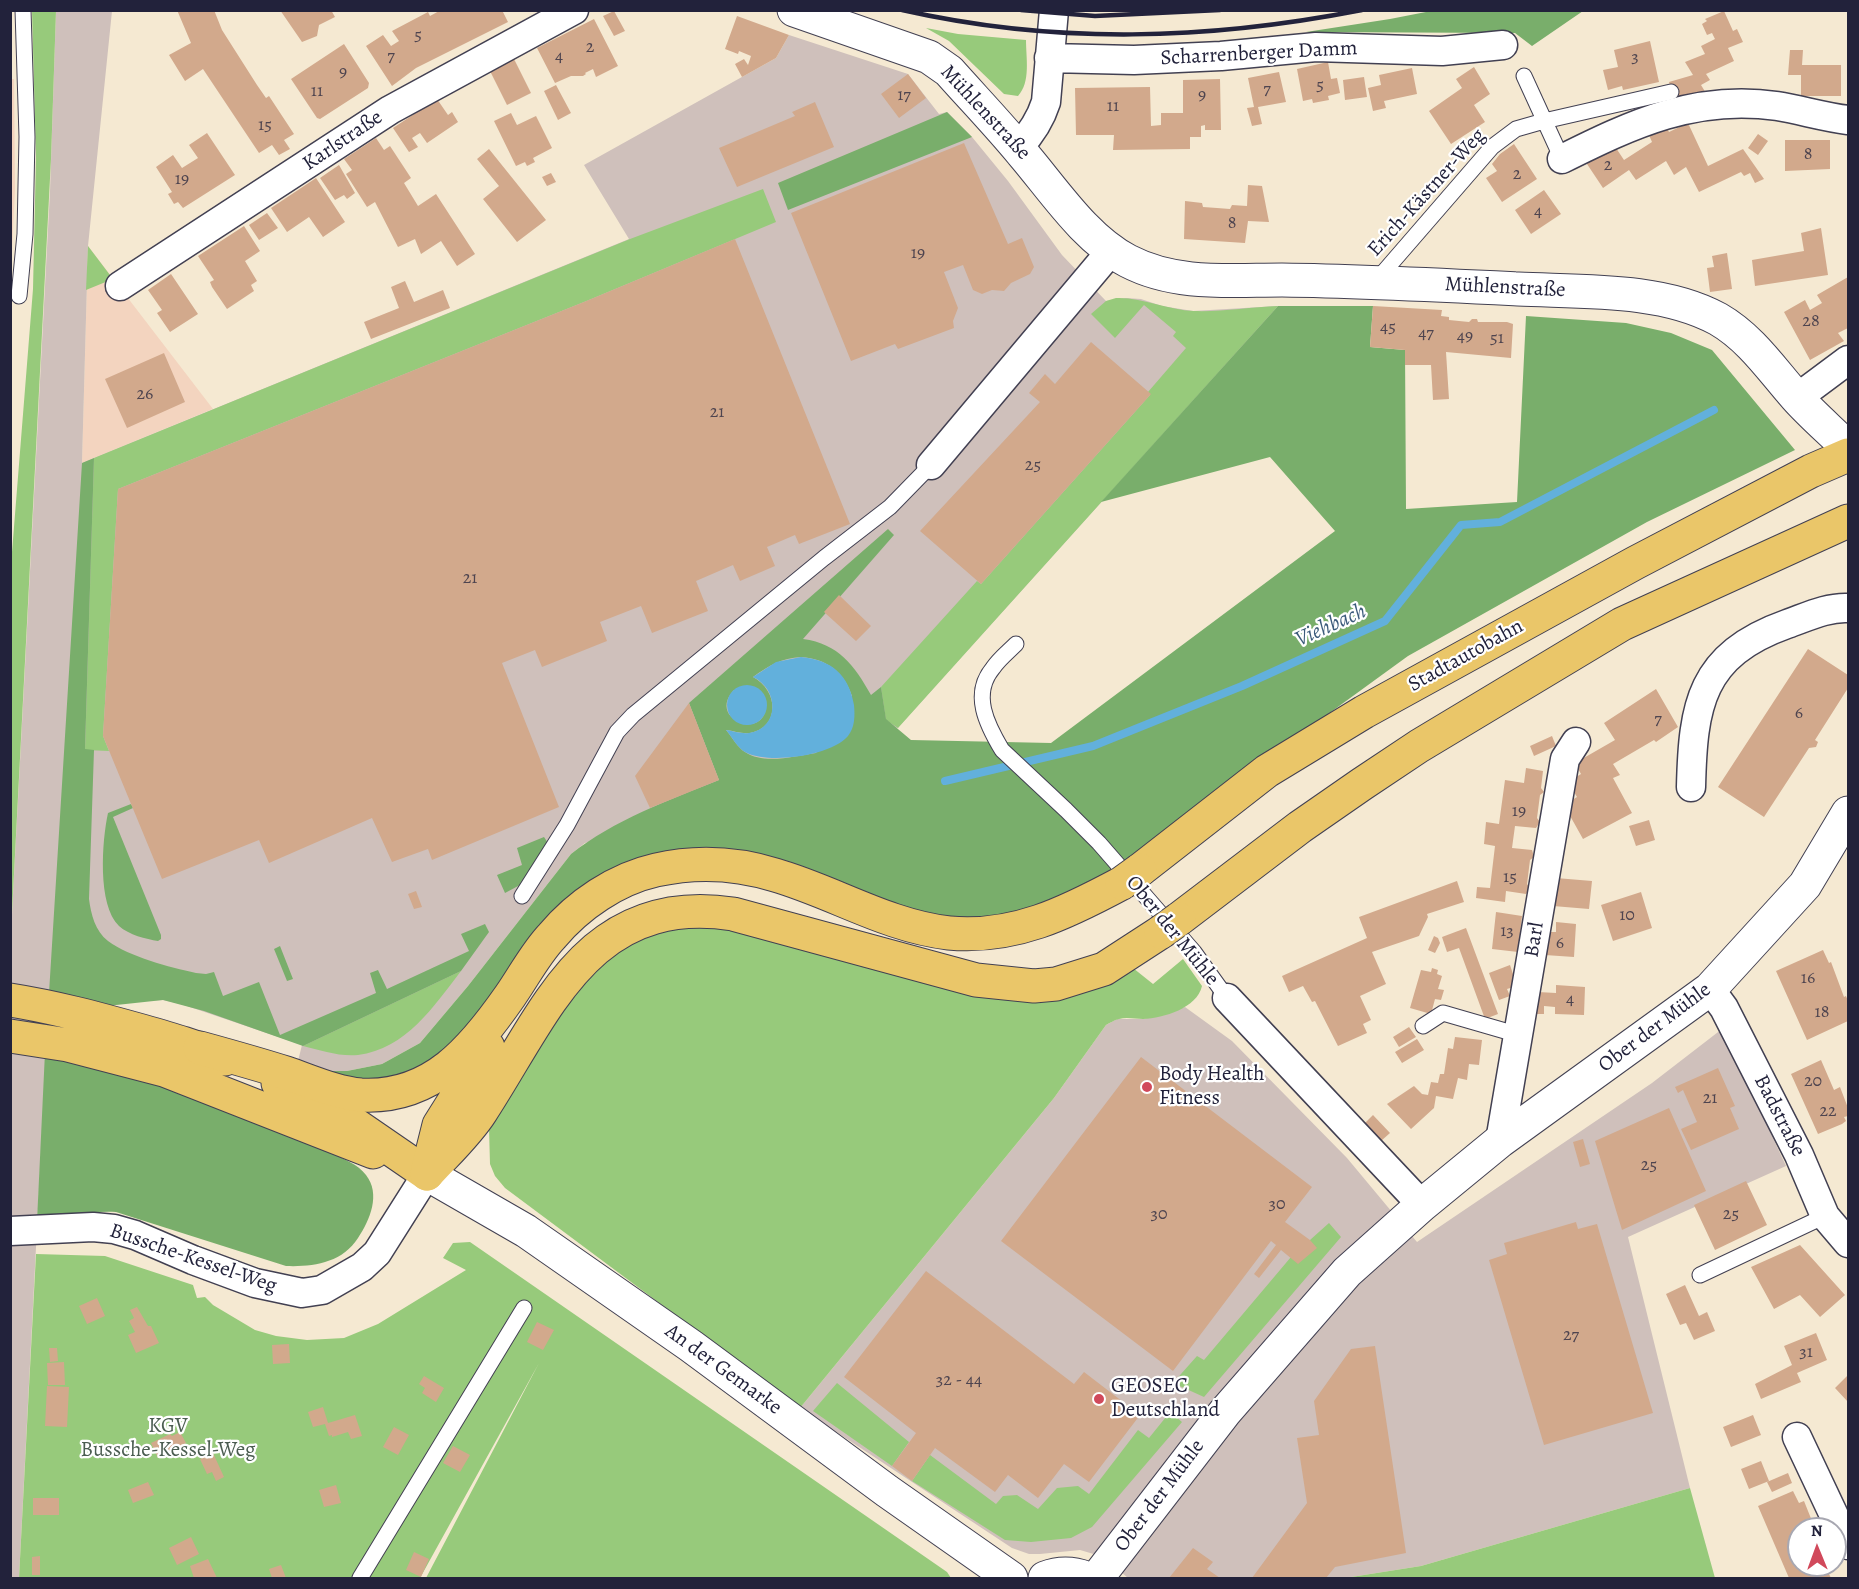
<!DOCTYPE html>
<html>
<head>
<meta charset="utf-8">
<style>
  body { margin:0 }
  #map { position:relative; width:1859px; height:1589px; overflow:hidden; background:#f5e9d2; font-family:Alegreya,serif }
  canvas { display:block }
  .frame { position:absolute; inset:0; border:12px solid #22223b; pointer-events:none }
  .north { position:absolute; left:1787px; top:1517px; width:60px; height:60px; box-sizing:border-box; background:#fff; border:2px solid #a7a7b1; border-radius:50%; rotate:359deg; font-size:16px; font-weight:700; line-height:24px; text-align:center; color:#22223b }
  .north::after { content:''; display:block; margin:auto; width:21px; height:27px; background:#d1495b; clip-path:polygon(50% 0,100% 100%,50% 72%,0 100%) }
</style>
</head>
<body>
<div id="map">
<canvas width="1859" height="1589"></canvas>
<div class="frame"></div>
<div class="north">N</div>
</div>
<script>
const c = document.querySelector('canvas').getContext('2d');
c.lineJoin = 'round';
function paint(path, color) {
  c.fillStyle = color;
  c.fill(path, 'evenodd');
}
function trace(path, color, width, dash) {
  c.strokeStyle = color;
  c.lineWidth = width;
  c.lineCap = dash ? 'butt' : 'round';
  c.setLineDash(dash || []);
  c.stroke(path);
}
function drawText(font, color, halo, rows, align = 'center') {
  c.font = font + ' Alegreya,serif';
  c.lineWidth = 4.5;
  c.setLineDash([]);
  c.textBaseline = 'middle';
  c.strokeStyle = halo;
  c.fillStyle = color;
  for (const [text, x, y, turn = 0] of rows) {
    c.save();
    c.translate(x, y);
    c.rotate((+turn || 0) * Math.PI / 180);
    c.textAlign = isNaN(turn) ? turn : align;
    if (halo) c.strokeText(text, 0, 0);
    c.fillText(text, 0, 0);
    c.restore();
  }
}
const built = new Path2D(`
  M10 79H14L15 189 11 273Z
  M88 246 213 409 82 463Z`);
const industrial = new Path2D(`
  M56 11H112L88 246 82 463 629 239 584 165 776 58 789 35 908 74 939 114 947 112 972 137 1008 181 1062 255 1106 301 1126 298 1141 299 1162 306 1193 311 1278 306 858 772 585 843 571 854 468 986 420 1043 382 1064 347 1071H314L297 1065 302 1045 181 1004 163 1000 143 1001 49 994 19 1578H11V933L50 191Z
  M1185 1007 1232 1041 1347 1158 1417 1242 1652 1083 1722 1029 1786 1166 1628 1237 1690 1488 1421 1566 1345 1578H1128L1114 1566 1097 1555 1080 1550 1040 1554H1029L1012 1548 800 1408 1054 1098 1106 1025 1117 1019H1144Z`);
const green = new Path2D(`
  M56 11 51 159 11 932 10 577 33 289 36 157 32 11Z
  M926 28 958 34 1026 40C1026 58 1031 82 1018 96L1004 94 949 41Z
  M763 189 776 222 584 302 118 489 103 736 109 751 85 750 94 458 630 239Z
  M88 246 113 279 86 290Z
  M1116 298C1143 297 1167 310 1194 311 1221 312 1250 307 1278 306L898 728 886 720 881 687 977 581 981 584 1150 395 1148 392 1186 348 1173 336 1176 332 1144 305 1115 338 1091 314 1106 301Z
  M719 923 1003 998 1133 968 1153 984 1183 959 1202 986C1197 1008 1164 1018 1143 1019 1135 1019 1127 1017 1119 1019 1114 1020 1110 1023 1106 1025L1054 1098 800 1408 505 1188 495 1176 490 1164 489 1128 575 985 647 930Z
  M461 971C434 1006 406 1049 358 1055 340 1057 320 1050 303 1046Z
  M1329 1223 1341 1237 1204 1397 1173 1383 1197 1356 1204 1360 1291 1257Z
  M470 1242 947 1572 951 1578H426L539 1363 420 1578H19L36 1254 105 1256 193 1285 197 1298 205 1297 213 1305 255 1330 276 1336 307 1340 344 1338 378 1324 466 1270 443 1258 453 1243Z
  M837 1383 909 1442 892 1466 813 1411Z
  M1170 1412 1182 1422 1092 1527 1071 1538 1031 1542 1005 1540 912 1481 930 1455 996 1504 1003 1496 1017 1495 1038 1509 1057 1488 1078 1486 1089 1494 1138 1430 1149 1438Z
  M1690 1488 1715 1578H1345L1421 1566Z`);
const forest = new Path2D(`
  M1431 11H1583L1532 46 1515 33 1306 32 1390 19Z
  M947 112 972 137 788 210 778 183Z
  M1278 306H1373L1370 347 1405 350 1406 509 1517 502 1526 316 1626 323 1671 333 1712 350 1795 450 1647 522 1408 656 1112 871 1048 907 980 919 932 916 890 903 806 868 769 856 712 848 653 855 453 1050 430 1067 381 1083 314 1071H347L382 1064 420 1043 468 986 571 854C614 820 669 800 719 780L689 703 888 529 894 535 803 639C839 644 854 665 871 695L881 687 886 719 911 740 1051 743 1335 531 1270 457 1101 502ZM801 657C827 659 844 672 852 696L816 753C795 756 764 765 745 752 738 748 732 737 726 730 734 731 742 734 750 733 781 727 778 690 753 677 768 666 782 658 801 657ZM734 690 766 700C770 744 705 720 734 690Z
  M94 458 85 749 94 750 89 899C91 914 95 931 108 941 130 957 169 967 196 973L206 974 214 972 223 996 259 982 280 1035 376 993 370 973 378 970 387 989 469 951 461 934 485 924 489 932 461 971 303 1046 204 1011 163 1000 107 1006 49 993 82 463Z
  M131 804 133 808 113 817 161 935V939L158 941C146 939 129 935 119 926 97 905 102 840 108 813Z
  M544 837 548 843 520 885 505 893 497 875 522 865 517 848Z
  M280 946 293 979 287 981 274 949Z
  M45 1052C74 1059 105 1064 134 1073 159 1081 185 1093 210 1102 251 1118 292 1133 332 1153 343 1159 358 1164 366 1175 381 1194 370 1220 358 1238 342 1263 313 1267 286 1266L116 1212C88 1211 64 1216 37 1221Z`);
const water = new Path2D(`
  M801 657C832 660 849 675 854 705 855 716 855 727 848 736 831 756 770 764 747 753 738 749 732 737 726 730 733 731 741 734 749 733 780 728 779 689 753 677L776 662Z
  M727 705a20 20 0 1 1 40 0a20 20 0 1 1-40 0Z`);
const stream = new Path2D(`
  M945 781 1093 746 1242 686 1385 621 1461 525 1500 522 1714 410`);
const building = new Path2D(`
  M177 10H214L222 30 257 85 266 98 269 96 294 134 284 140 290 149 279 155 272 145 259 153 203 69 185 81 169 55 191 43Z
  M280 10H331L335 17 319 25 317 36 302 42Z
  M441 10H502L508 22 416 68 392 86 366 46 383 35 391 46 399 41 392 31 428 12 430 16Z
  M614 11 625 31 614 36 603 16Z
  M1724 11 1733 31 1737 29 1743 42 1728 48 1734 61 1706 74 1710 80 1701 85 1709 98 1675 106 1669 82 1693 75 1685 62 1705 54 1701 46 1715 39 1712 33 1707 35 1702 24 1707 21 1705 19Z
  M737 16 789 35 776 58 742 77 735 64 744 59 748 65 751 56 739 51 738 54 725 49Z
  M594 19 618 66 596 77 593 69 585 73 586 74 583 76H571L555 83 537 48Z
  M1650 41 1659 82 1623 90 1622 86 1608 90 1603 70 1618 67 1614 50Z
  M344 44 369 83 368 88 320 119 317 118 291 79Z
  M1790 50H1803L1802 65H1841V96H1801V75H1788Z
  M514 59 531 93 507 105 490 71Z
  M1328 62 1331 79 1337 78 1340 93 1328 96 1329 100 1313 103 1312 99 1303 101 1297 69Z
  M1474 67 1490 94 1474 105 1485 122 1451 144 1429 111 1462 88 1456 79Z
  M1412 68 1417 94 1384 101 1386 108 1373 111 1368 88 1381 85 1379 75Z
  M1279 72 1286 102 1258 107 1262 124 1252 126 1247 108 1254 107 1248 78Z
  M908 74 926 98 899 118 881 94Z
  M1364 77 1367 97 1345 100 1343 80Z
  M1220 79 1221 130H1205V125L1201 126V137H1190V149L1113 150 1114 135H1076L1075 88 1150 87 1151 126 1161 125V113H1183V80Z
  M556 85 571 113 558 120 544 91Z
  M437 99 448 115 452 112 458 122 427 143 420 133 412 138 418 147 409 152 393 128Z
  M815 102 834 147 737 187 719 148 795 116 792 112Z
  M511 113 517 125 536 116 552 148 533 158 535 162 527 166 525 162 516 166 494 121Z
  M1663 120 1669 132 1688 123 1708 166 1743 149 1764 179 1755 183 1750 173 1744 176 1741 172 1699 192 1686 167 1674 175 1666 161 1636 180 1629 170 1603 188 1587 164 1589 157 1612 142 1624 160 1652 142 1646 128Z
  M207 133 235 175 183 208 178 202 174 204 168 194 172 192 156 167 173 155 182 168 198 158 189 145Z
  M1758 134 1768 141 1758 155 1748 148Z
  M376 138 384 150 390 146 411 178 404 183 418 206 436 194 475 254 457 266 441 241 421 254 415 239 398 247 375 202 367 207 346 174 352 170 344 159Z
  M1785 140H1830V169L1785 171Z
  M964 143 1008 244 1022 238 1034 267 1030 274 1011 283 1004 291 992 290 982 294 973 290 963 265 944 272 958 308 953 321 954 328 898 349 895 344 851 361 791 213Z
  M1514 144 1537 179 1502 202 1486 178 1497 171 1492 164 1500 154Z
  M489 149 546 220 517 242 483 199 499 186 477 159Z
  M339 165 355 193 347 199 344 195 335 200 320 178Z
  M551 173 556 182 547 186 542 177Z
  M316 178 345 222 323 237 309 217 287 232 271 208Z
  M1248 185 1262 186 1269 222 1248 221 1245 243 1184 239 1185 201 1202 203 1203 207 1217 208 1230 209 1232 205 1247 206Z
  M1544 190 1561 214 1531 234 1515 210Z
  M267 213 278 228 259 240 249 225Z
  M244 226 260 251 245 261 257 281 251 285 254 291 227 309 212 287 210 282 214 280 198 256Z
  M1821 228 1828 275 1755 286 1752 260 1804 251 1801 233Z
  M735 239 850 524 799 544 795 535 767 547 775 566 740 581 733 565 696 581 708 611 652 633 641 606 600 622 607 641 542 667 535 650 502 663 559 807 432 860 428 849 392 862 372 818 269 863 259 840 162 879 103 736 118 489 584 302Z
  M1727 253 1732 289 1710 292 1707 268 1714 267 1712 256Z
  M171 274 198 314 170 332 157 313 162 310 148 290Z
  M1848 277V328L1838 333 1844 341 1810 360 1784 312 1805 300 1810 310 1822 303 1817 295Z
  M405 281 414 302 443 290 450 308 371 339 364 322 399 308 391 287Z
  M1373 306 1442 310 1441 316 1449 317V320L1469 322 1472 319H1477L1478 322H1507L1513 324 1511 358 1446 352 1449 399 1433 400 1431 365H1405V350L1370 347Z
  M1091 342 1151 394 981 584 920 531 1040 402 1029 393 1045 374 1055 384Z
  M164 353 185 402 127 428 105 379Z
  M839 595 871 626 856 641 824 612Z
  M1808 649 1848 675V688L1815 740 1818 742 1816 747 1809 748 1764 817 1718 787Z
  M1656 689 1678 727 1656 742 1654 740 1613 764 1620 775 1613 778 1632 813 1583 839 1564 805 1577 797 1568 782 1581 774 1575 763 1615 740 1604 723Z
  M689 703 719 780 650 808 635 776Z
  M1552 736 1556 746 1534 756 1530 746Z
  M1526 768 1543 771 1541 788 1544 792 1540 795 1537 818 1540 822 1536 828 1515 826 1512 848 1532 850 1534 857 1530 860 1527 884 1530 888 1526 894 1506 891 1505 902 1476 898 1477 887 1490 888 1495 846 1484 844 1486 822 1499 824 1505 780 1524 783Z
  M1649 820 1655 840 1636 846 1629 826Z
  M1556 878 1592 881 1589 909 1553 906Z
  M1457 881 1464 902 1427 914 1428 917 1419 936 1372 952 1386 984 1360 996 1371 1020 1363 1024 1367 1033 1338 1046 1315 1001 1312 1002 1303 986 1289 992 1282 976 1367 938 1359 917Z
  M416 891 422 907 414 909 408 894Z
  M1641 892 1652 928 1613 941 1601 905Z
  M1496 912 1522 916 1518 952 1492 949Z
  M1556 922 1576 924 1574 957 1545 955 1547 932H1556Z
  M1466 928 1498 1014 1485 1019 1459 948 1447 952 1442 937Z
  M1434 936 1438 938 1440 943 1435 953 1428 950Z
  M1823 950 1829 963 1831 962 1844 997 1846 996 1848 1001V1021L1807 1040 1776 971Z
  M1510 965 1517 986 1507 989 1510 996 1499 1000 1489 973Z
  M1432 968 1438 970 1437 974 1442 976 1438 989 1444 990 1441 1000 1435 999 1431 1014 1410 1008 1421 970 1431 972Z
  M1556 985 1585 987 1584 1015 1555 1014V1007L1544 1006V1014H1537L1538 992 1556 993Z
  M1409 1027 1416 1037 1399 1047 1393 1037Z
  M1455 1037 1482 1040 1479 1065 1469 1064 1467 1080 1458 1078 1453 1099 1436 1096 1434 1108 1411 1129 1387 1104 1414 1086 1422 1094 1428 1095 1431 1082 1438 1083 1440 1074H1444L1448 1048 1453 1049Z
  M1417 1039 1424 1050 1402 1063 1395 1052Z
  M1141 1057 1312 1187 1285 1222 1310 1240 1317 1248 1298 1264 1281 1250 1259 1278 1254 1274 1276 1245 1271 1241 1173 1371 1001 1241Z
  M1821 1060 1834 1090 1840 1087 1848 1108V1116L1844 1117 1846 1121 1842 1124 1818 1134 1791 1074Z
  M1718 1068 1735 1106 1730 1108 1739 1129 1691 1150 1681 1129 1697 1122 1683 1090 1678 1093 1675 1087Z
  M1669 1108 1706 1191 1622 1230 1595 1141Z
  M1373 1115 1390 1133 1381 1141 1365 1123Z
  M1583 1139 1590 1164 1580 1167 1573 1142Z
  M1746 1181 1767 1225 1715 1250 1694 1205Z
  M1576 1222 1578 1229 1597 1224 1653 1413 1544 1445 1489 1260 1507 1254 1504 1243Z
  M1800 1245 1845 1295 1820 1317 1800 1295 1774 1309 1751 1267Z
  M926 1271 1074 1384 1084 1372 1140 1415 1089 1482 1064 1464 1038 1498 1008 1475 995 1492 935 1448 912 1481 892 1466 916 1433 844 1377Z
  M1685 1285 1699 1316 1707 1312 1715 1331 1694 1340 1686 1323 1680 1325 1666 1294Z
  M97 1298 105 1316 87 1324 79 1306Z
  M137 1307 148 1326H151L159 1343 136 1353 128 1335 135 1332 129 1321 134 1318 130 1310Z
  M537 1322 554 1330 543 1350 527 1342Z
  M1816 1333 1827 1360 1797 1373 1801 1382 1761 1399 1755 1384 1792 1365 1784 1346Z
  M289 1344 290 1363 273 1364 272 1345Z
  M1375 1346 1406 1553 1335 1567 1326 1578H1252L1307 1503 1297 1438 1319 1435 1314 1401 1351 1349Z
  M49 1348H57L58 1361 50 1362Z
  M64 1362 65 1385H48L47 1363Z
  M1848 1375V1402L1835 1388Z
  M424 1376 444 1388 436 1402 422 1393 425 1388 419 1384Z
  M47 1386 69 1387 67 1427 45 1426Z
  M323 1407 328 1423 355 1415 362 1436 351 1439 348 1432 332 1437V1435L329 1436 325 1424 313 1427 308 1412Z
  M1753 1415 1761 1435 1731 1447 1723 1427Z
  M394 1427 409 1435 398 1455 383 1447Z
  M180 1432 186 1443 158 1458 151 1443 170 1434 172 1436Z
  M453 1446 470 1455 460 1472 443 1463Z
  M213 1453 224 1477 216 1481 212 1472 207 1474 200 1459Z
  M1761 1461 1769 1481 1749 1489 1741 1469Z
  M1788 1473 1792 1483 1772 1492 1767 1482Z
  M148 1482 154 1495 133 1503 128 1490Z
  M336 1485 341 1503 324 1507 319 1490Z
  M1793 1491 1799 1503 1804 1501 1812 1521 1807 1524 1810 1529H1799V1565H1832L1826 1568 1831 1578H1789L1758 1506Z
  M33 1498H59V1515H33Z
  M191 1537 199 1554 177 1565 169 1548Z
  M1193 1548 1213 1562 1207 1569 1220 1578H1169Z
  M414 1552 429 1559 421 1577 406 1570Z
  M40 1556V1575H32V1557Z
  M208 1559 217 1578H194L190 1566Z
  M281 1565 286 1578H272L269 1569Z`);
const service = new Path2D(`
  M1524 76 1562 159
  M1375 282 1492 147 1516 129 1544 121 1671 92
  M19 296 25 234 27 137 23 10
  M1016 644C1008 652 999 659 993 668 971 694 987 725 1002 750L1066 810 1099 843 1194 952 1227 998
  M522 896 567 825 617 732 633 715 824 558 890 507 931 465
  M1423 1026 1443 1013 1519 1035
  M1700 1275 1825 1216
  M360 1578 524 1308`);
const minor = new Path2D(`
  M1049 58 1134 60 1221 56 1316 47 1442 51 1503 45
  M1018 148C1031 134 1040 121 1046 102L1054 10
  M1562 159C1632 124 1696 94 1777 106 1801 110 1824 117 1848 120
  M120 286 390 110 574 10
  M1797 398 1848 360
  M931 465 1111 251
  M1691 787C1693 705 1700 655 1787 624 1807 617 1827 607 1848 608
  M1710 989 1724 1008 1799 1155 1825 1216 1848 1243
  M1227 998 1422 1205
  M1500 1141 1565 759 1576 742
  M10 1231 93 1227 114 1229 135 1235 193 1260 255 1283 302 1293 322 1290 362 1267 377 1253 427 1174
  M1797 1437 1848 1545`);
const tertiary = new Path2D(`
  M794 10 929 57 949 71C973 98 999 125 1022 153 1053 189 1085 239 1128 261 1176 286 1230 280 1282 280 1361 281 1439 285 1518 289 1581 292 1662 288 1718 319 1751 338 1772 370 1796 397 1812 415 1831 431 1848 448
  M427 1174 526 1231 691 1346 887 1491 1011 1578
  M1045 1578C1058 1573 1073 1573 1086 1578
  M1097 1578 1225 1412 1347 1272 1422 1205 1500 1141 1710 989 1805 885 1848 813`);
const primary = new Path2D(`
  M10 1000C55 1007 99 1019 142 1031 170 1039 198 1047 225 1059
  M10 1036 68 1045 164 1070 373 1152
  M278 1083 331 1108 427 1174`);
const trunk = new Path2D(`
  M1140 870 1267 771 1364 712 1635 563 1811 471 1848 455
  M1179 919 1300 827 1362 784 1419 746 1622 624 1848 521
  M200 1048C229 1056 258 1064 286 1073 310 1081 336 1093 361 1095 432 1099 473 1049 510 996 524 976 535 954 552 936 578 905 616 879 656 870 696 861 736 863 775 875 834 892 887 926 949 933 1014 939 1066 913 1122 883
  M428 1169 439 1125 488 1047
  M427 1174C445 1154 467 1134 481 1112 547 1011 588 892 733 914L976 980 1034 986 1056 984 1104 969 1161 932`);
const rail = new Path2D(`
  M902 10C1057 45 1208 40 1362 10
  M1021 10 1095 16 1220 10`);
const trunkBridge = new Path2D(`
  M1122 883 1140 870
  M1161 932 1179 919`);
const markers = [
  [1147,1087,6,"#d1495b"],
  [1099,1399,6,"#d1495b"]
];
const numberNames = [
  ["5",418,36],
  ["2",590,48],
  ["7",391,57],
  ["4",559,57],
  ["3",1635,58],
  ["9",343,73],
  ["5",1320,86],
  ["7",1267,90],
  ["11",317,92],
  ["17",904,96],
  ["9",1202,96],
  ["11",1113,107],
  ["15",265,126],
  ["8",1808,155],
  ["2",1608,166],
  ["2",1517,175],
  ["19",182,180],
  ["4",1538,212],
  ["8",1232,224],
  ["19",918,254],
  ["28",1811,322],
  ["45",1388,328],
  ["47",1426,334],
  ["49",1465,337],
  ["51",1497,339],
  ["26",145,395],
  ["21",717,413],
  ["25",1033,466],
  ["21",470,579],
  ["6",1799,714],
  ["7",1658,720],
  ["19",1519,812],
  ["15",1510,878],
  ["10",1627,916],
  ["13",1507,932],
  ["6",1560,944],
  ["16",1808,979],
  ["4",1570,1000],
  ["18",1822,1013],
  ["20",1813,1082],
  ["21",1710,1099],
  ["22",1828,1112],
  ["25",1649,1166],
  ["30",1277,1205],
  ["30",1159,1215],
  ["25",1731,1215],
  ["27",1571,1336],
  ["31",1806,1353],
  ["32 - 44",959,1381]
];
const streetNames = [
  ["Scharrenberger Damm",1259,54,-3],
  ["Mühlenstraße",985,113,47],
  ["Karlstraße",343,141,-34],
  ["Erich-Kästner-Weg",1427,193,-48],
  ["Mühlenstraße",1505,288,3],
  ["Stadtautobahn",1466,656,-29],
  ["Ober der Mühle",1172,931,51],
  ["Barl",1535,940,-81],
  ["Ober der Mühle",1655,1028,-37],
  ["Badstraße",1779,1116,63],
  ["Bussche-Kessel-Weg",193,1259,19],
  ["An der Gemarke",723,1370,36],
  ["Ober der Mühle",1160,1496,-53]
];
const poiNames = [
  ["Body Health",1159,1075],
  ["Fitness",1159,1099],
  ["GEOSEC",1111,1387],
  ["Deutschland",1111,1411]
];
const parkNames = [
  ["KGV",168,1427],
  ["Bussche-Kessel-Weg",168,1451]
];
const waterNames = [
  ["Viehbach",1331,626,-24]
];
paint(built, '#f3d4bf');
paint(industrial, '#cfc0bb');
paint(green, '#97ca7b');
paint(forest, '#79ae6b');
paint(water, '#62b0dc');
trace(stream, '#62b0dc', 8);
paint(building, '#d2a98c');
trace(service, '#424052', 17);
trace(minor, '#424052', 31);
trace(tertiary, '#424052', 35);
trace(primary, '#424052', 35);
trace(trunk, '#424052', 35);
trace(service, '#fff', 15);
trace(minor, '#fff', 28);
trace(tertiary, '#fff', 33);
trace(primary, '#eac669', 33);
trace(trunk, '#eac669', 33);
trace(rail, '#22223b', 4.5);
trace(trunkBridge, '#424052', 35, []);
trace(trunkBridge, '#eac669', 33);
for (const [x, y, r, color] of markers) {
  const dot = new Path2D();
  dot.arc(x, y, r, 0, 2 * Math.PI);
  c.fillStyle = color;
  c.fill(dot);
  trace(dot, '#fff', 2);
}
drawText('18px', '#4e444f', null, numberNames);
drawText('21px', '#22223b', '#fff', streetNames);
drawText('21px', '#22223b', '#fff', poiNames, 'left');
drawText('21px', '#4b5d51', '#fff', parkNames);
drawText('italic 22px', '#3c5b7b', '#fff', waterNames);
</script>
</body>
</html>
